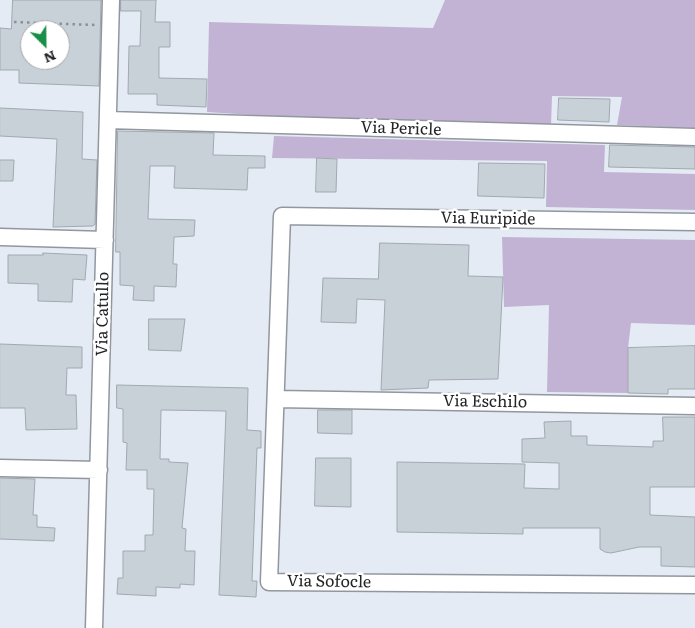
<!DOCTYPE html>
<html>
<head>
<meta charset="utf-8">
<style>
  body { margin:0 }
  #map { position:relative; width:695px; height:628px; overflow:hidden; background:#e5ebf4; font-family:Literata,serif }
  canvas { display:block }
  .north { position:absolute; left:20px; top:20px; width:50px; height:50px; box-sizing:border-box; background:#fff; border:1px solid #a7a7a9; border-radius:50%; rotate:157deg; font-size:14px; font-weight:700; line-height:20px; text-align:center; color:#222427 }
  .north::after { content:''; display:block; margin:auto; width:18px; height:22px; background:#198e48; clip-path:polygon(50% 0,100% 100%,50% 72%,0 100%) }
</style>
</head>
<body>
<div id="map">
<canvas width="695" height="628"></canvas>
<div class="north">N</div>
</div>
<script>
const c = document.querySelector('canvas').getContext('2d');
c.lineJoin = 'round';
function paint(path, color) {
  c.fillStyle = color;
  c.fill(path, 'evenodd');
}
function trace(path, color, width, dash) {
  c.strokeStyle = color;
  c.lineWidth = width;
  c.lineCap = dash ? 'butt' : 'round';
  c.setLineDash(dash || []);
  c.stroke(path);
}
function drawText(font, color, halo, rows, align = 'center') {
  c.font = font + ' Literata,serif';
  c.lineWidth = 5;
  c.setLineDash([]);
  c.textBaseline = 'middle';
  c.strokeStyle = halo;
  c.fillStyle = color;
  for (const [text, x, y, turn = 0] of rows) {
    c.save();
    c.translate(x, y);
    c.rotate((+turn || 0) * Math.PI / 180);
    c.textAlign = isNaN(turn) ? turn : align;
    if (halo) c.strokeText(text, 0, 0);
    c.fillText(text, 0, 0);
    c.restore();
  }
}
const green = new Path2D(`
  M445 0H695V128L617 125 622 97 552 96 551 126 386 124 207 112 209 22 433 28Z
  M274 136 605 145 604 172 695 174V210L546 207 547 161 272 158Z
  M502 237 695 240V325L631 323 628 348V393L547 392 549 305 504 307Z`);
const building = new Path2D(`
  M13 0H101L99 86 19 83V70H0V28L11 29ZM30 30H60V60H30Z
  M121 0H156L155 22H170V47H159V78L207 79 206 107 157 105V94H128L129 46H140L141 11H121Z
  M559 98 610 99 609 122 558 120Z
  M0 108 83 112 82 159 97 160 95 224 93 226 53 227 57 139 0 136Z
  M118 131 214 133 213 155 265 156V168H248L247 190 174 188 175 166H150L148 219 195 220 194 236 174 237 173 264H177L176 287 154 286V301L133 300 134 286 120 285V252H116Z
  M610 145 695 147V169L609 167Z
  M317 158 337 159 336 192H316Z
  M0 160H14L13 181H0Z
  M479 163 545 164 544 198 478 196Z
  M380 243 469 245 468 276 503 277 498 379 429 380 428 388 381 390 385 300 357 299 356 323 321 322 323 278 378 279Z
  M43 253 87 255 85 280 73 279 72 302 38 301V284L8 283V255H43Z
  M149 319H185L181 351 149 350Z
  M0 344 82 347V368H67L66 395H76L77 429 26 430 25 408H0Z
  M695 346V389H668V394L628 393V348Z
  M117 385 248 388 247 430 261 431V448H257L252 581H257L256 597 219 595 226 411 161 410 160 459H169V462L188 463 182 528 186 529 185 551H195L194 585 180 584V588L156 587V596L117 594 118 578H123V551H145V535H153L154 489H147V470H126L127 443 123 442V409L117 408Z
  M318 410H352V434L318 433Z
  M663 417H695V487H650V515L695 517V567L661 566V547H639L611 553 605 552 600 549V528H523V534L397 532V462L525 464 524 488 559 489V463L522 462V439L545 438 544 422 571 421V436H587V445L653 447V441H663Z
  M316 458H351V507L315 506Z
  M0 478 35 479 33 515H37V527L55 528 54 541 0 539Z`);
const path = new Path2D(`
  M14 22 96 25`);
const street = new Path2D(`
  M108 120 695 137
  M695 222 282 216 269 582 695 585
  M0 237 105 240
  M276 399 695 406
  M0 468 99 470
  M94 628 111 0`);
const streetNames = [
  ["Via Pericle",401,129,2],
  ["Via Euripide",488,219,1],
  ["Via Catullo",103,314,-89],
  ["Via Eschilo",485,402,1],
  ["Via Sofocle",329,582,1]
];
paint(green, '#c2b3d4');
paint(building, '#c8d1d8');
trace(building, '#a0a9af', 1);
trace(street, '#92979f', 19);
trace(path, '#8c9096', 2.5, [2.5, 4]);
trace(street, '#fff', 16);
drawText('16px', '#222427', '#fff', streetNames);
</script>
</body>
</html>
